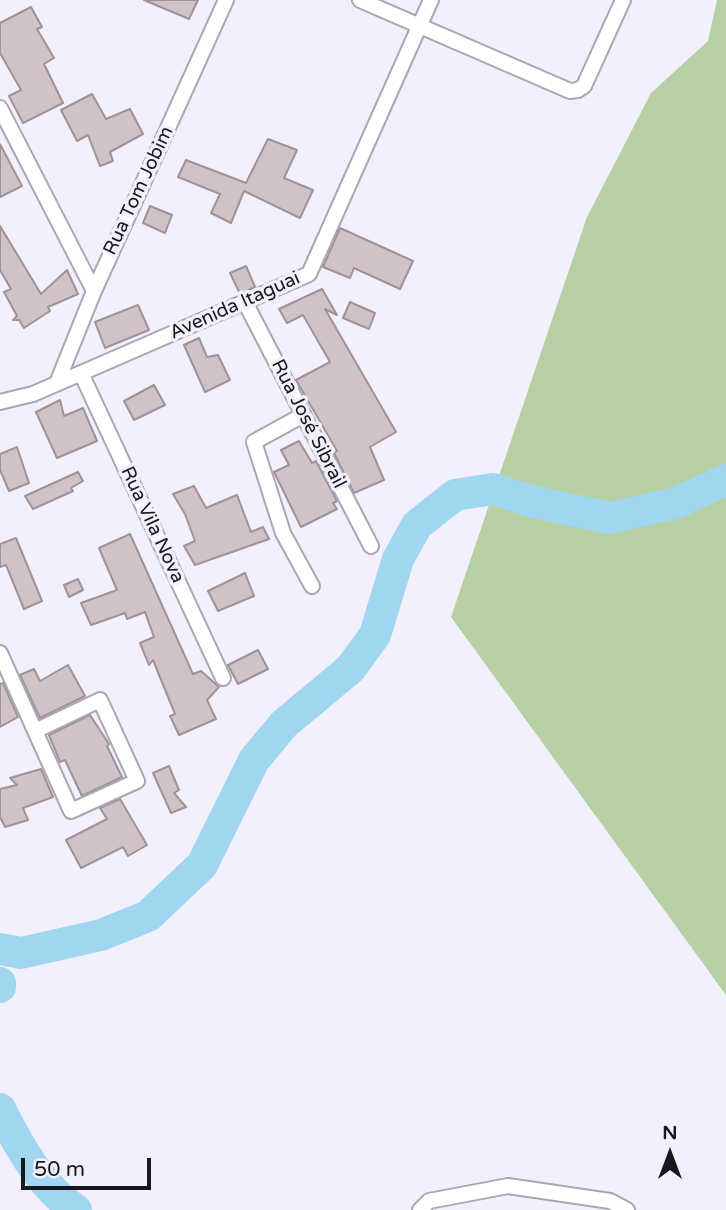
<!DOCTYPE html>
<html>
<head>
<meta charset="utf-8">
<style>
  body { margin:0 }
  #map { position:relative; width:726px; height:1210px; overflow:hidden; background:#f1f0fc; font-family:"Varela Round",sans-serif }
  canvas { display:block }
  .north { position:absolute; left:635px; top:1119px; width:70px; height:70px; -webkit-text-stroke:5px #f1f0fc; paint-order:stroke; rotate:0deg; font-size:19px; font-weight:700; line-height:28px; text-align:center; color:#18181c }
  .north::after { content:''; display:block; margin:auto; width:24px; height:32px; background:#18181c; clip-path:polygon(50% 0,100% 100%,50% 72%,0 100%) }
  .scale { position:absolute; left:21px; top:1158px; width:130px; height:32px; box-sizing:border-box; border:4px solid #18181c; border-top:0; padding-left:9px; font-size:21px; line-height:24px; white-space:nowrap; color:#18181c; -webkit-text-stroke:5px #f1f0fc; paint-order:stroke }
</style>
</head>
<body>
<div id="map">
<canvas width="726" height="1210"></canvas>
<div class="north">N</div>
<div class="scale">50 m</div>
</div>
<script>
const c = document.querySelector('canvas').getContext('2d');
c.lineJoin = 'round';
function paint(path, color) {
  c.fillStyle = color;
  c.fill(path, 'evenodd');
}
function trace(path, color, width, dash) {
  c.strokeStyle = color;
  c.lineWidth = width;
  c.lineCap = dash ? 'butt' : 'round';
  c.setLineDash(dash || []);
  c.stroke(path);
}
function drawText(font, color, halo, rows, align = 'center') {
  c.font = font + ' "Varela Round",sans-serif';
  c.lineWidth = 7;
  c.setLineDash([]);
  c.textBaseline = 'middle';
  c.strokeStyle = halo;
  c.fillStyle = color;
  for (const [text, x, y, turn = 0] of rows) {
    c.save();
    c.translate(x, y);
    c.rotate((+turn || 0) * Math.PI / 180);
    c.textAlign = isNaN(turn) ? turn : align;
    if (halo) c.strokeText(text, 0, 0);
    c.fillText(text, 0, 0);
    c.restore();
  }
}
const green = new Path2D(`
  M717 0H726V995L451 617 587 217 651 93 708 41Z`);
const river = new Path2D(`
  M0 949 21 953 101 935 148 916 202 865 254 760 284 724 350 669 375 635 398 559 417 525 455 495 493 489 534 502 610 518 676 503 726 480
  M0 983V987
  M0 1109C19 1146 41 1187 76 1210`);
const building = new Path2D(`
  M144 0H198L189 19Z
  M31 7 42 27 37 29 54 58 44 64 63 103 23 123 9 96 21 90 0 53V23Z
  M92 94 106 119 130 109 143 134 110 152 113 161 100 166 88 135 77 141 61 110Z
  M268 139 297 150 284 178 313 190 300 218 244 191 231 223 211 213 220 194 178 177 186 160 246 183Z
  M0 144 22 186 0 197Z
  M150 206 172 215 165 233 143 223Z
  M0 226 41 294 67 270 78 294 48 307 50 311 24 328 19 320H13L17 316 4 292 11 289 0 270Z
  M340 228 413 261 400 289 354 268 350 278 323 267Z
  M246 266 255 287 240 294 230 273Z
  M322 289 337 315 325 309 396 432 370 447 384 480 354 493 334 453 337 451 296 380 330 362 303 315 287 323 279 309Z
  M350 302 375 313 369 329 343 318Z
  M138 305 149 330 105 348 95 322Z
  M199 338 207 357 218 355 230 380 205 392 184 345Z
  M154 385 165 405 134 420 124 401Z
  M60 400 64 416 83 408 97 441 57 458 36 412Z
  M299 441 312 463 316 461 337 501 333 503 337 509 301 527 274 472 289 465 281 450Z
  M17 447 29 483 9 491 0 470V454Z
  M78 472 83 481 71 488 73 491 33 509 25 496Z
  M194 486 206 508 237 495 251 532 263 527 269 539 195 565 184 546 195 541 185 514 173 494Z
  M130 534 193 674 201 671 219 687 207 700 216 719 179 735 170 716 175 714 153 660 149 665 140 643 154 637 145 612 127 619 125 613 91 625 81 603 117 590 99 548Z
  M16 538 42 601 24 609 6 565 0 567V544Z
  M245 573 254 596 218 611 208 591Z
  M78 579 83 590 69 597 64 585Z
  M258 650 268 669 238 684 228 665Z
  M68 665 85 696 40 718 20 675 34 669 40 681Z
  M3 683 18 717 0 727V684Z
  M90 715 109 744 107 746 122 777 82 796 65 760 60 762 49 735Z
  M169 766 179 790 174 793 186 807 171 813 153 773Z
  M41 769 53 797 23 808 28 820 5 827 0 817V789L17 785 10 778Z
  M120 799 147 845 128 856 123 847 81 868 66 840 107 819 100 808Z`);
const street = new Path2D(`
  M360 0 570 91 578 90 584 86 623 0
  M0 108 94 291
  M245 302 371 546
  M81 373 223 678
  M57 383 94 291 226 0
  M0 402 33 394 309 274 431 0
  M303 415 254 442 283 533 312 586
  M0 653 71 811 137 781 100 700 35 731
  M420 1210 429 1201 508 1186 610 1201 627 1210`);
const streetNames = [
  ["Rua Tom Jobim",139,191,-65],
  ["Avenida Itaguai",235,306,-24],
  ["Rua José Sibrail",308,424,63],
  ["Rua Vila Nova",152,525,65]
];
paint(green, '#b6d0a4');
trace(river, '#a1d6f0', 32);
paint(building, '#d0c2c6');
trace(building, '#a09296', 2);
trace(street, '#a8a7b2', 18);
trace(street, '#fff', 14);
drawText('19px', '#18181c', '#f1f0fc', streetNames);
</script>
</body>
</html>
